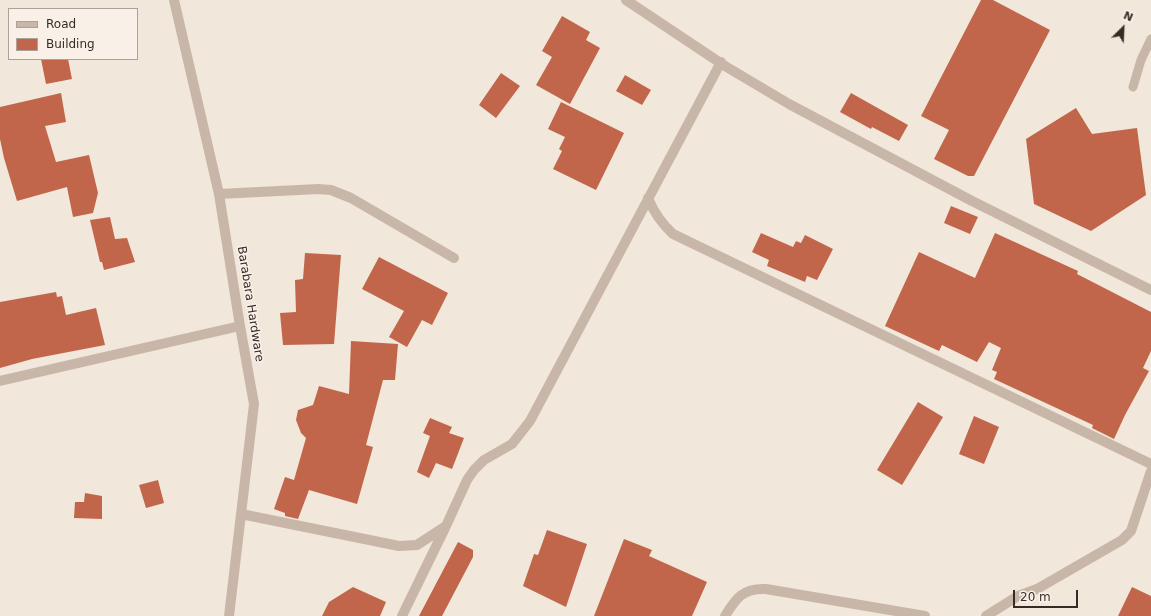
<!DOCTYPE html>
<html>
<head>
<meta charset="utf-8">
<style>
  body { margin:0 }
  #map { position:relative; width:1151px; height:616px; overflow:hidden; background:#f1e7db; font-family:"DejaVu Sans",sans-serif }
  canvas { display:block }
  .legend { position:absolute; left:8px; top:8px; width:130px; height:52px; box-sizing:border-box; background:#f9f1e8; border:1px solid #aba29b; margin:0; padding:5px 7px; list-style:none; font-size:12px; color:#352c28 }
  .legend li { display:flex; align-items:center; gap:8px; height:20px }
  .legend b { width:20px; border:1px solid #aba29b }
  .north { position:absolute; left:1103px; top:8px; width:40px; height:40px; -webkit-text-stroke:3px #f9f1e8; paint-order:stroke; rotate:24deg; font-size:11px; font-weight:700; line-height:16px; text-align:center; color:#352c28 }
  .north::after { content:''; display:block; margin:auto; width:14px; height:18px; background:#352c28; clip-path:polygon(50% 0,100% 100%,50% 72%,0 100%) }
  .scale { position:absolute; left:1013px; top:590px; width:65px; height:18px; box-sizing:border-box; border:2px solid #352c28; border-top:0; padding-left:5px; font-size:12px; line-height:14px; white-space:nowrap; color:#352c28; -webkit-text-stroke:3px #f9f1e8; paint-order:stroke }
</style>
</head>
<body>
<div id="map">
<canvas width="1151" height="616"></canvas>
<ul class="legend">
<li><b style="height:5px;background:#c8b7a8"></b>Road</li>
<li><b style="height:11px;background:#c1664a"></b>Building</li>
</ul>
<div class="north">N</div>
<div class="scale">20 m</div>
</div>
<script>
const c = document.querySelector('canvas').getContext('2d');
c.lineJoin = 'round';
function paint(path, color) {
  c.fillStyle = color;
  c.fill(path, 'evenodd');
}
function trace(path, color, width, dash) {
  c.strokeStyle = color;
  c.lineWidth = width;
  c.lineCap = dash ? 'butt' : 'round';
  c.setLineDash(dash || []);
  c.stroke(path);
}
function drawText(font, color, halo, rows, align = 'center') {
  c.font = font + ' "DejaVu Sans",sans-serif';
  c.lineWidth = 3;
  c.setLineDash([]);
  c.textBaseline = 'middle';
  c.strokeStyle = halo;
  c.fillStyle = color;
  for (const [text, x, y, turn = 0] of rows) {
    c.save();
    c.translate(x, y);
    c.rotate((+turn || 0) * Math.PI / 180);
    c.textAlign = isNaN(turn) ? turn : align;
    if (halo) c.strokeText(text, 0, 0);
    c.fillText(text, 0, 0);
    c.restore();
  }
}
const building = new Path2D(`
  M981 0H993L1050 30 974 176H968L934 159 949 130 921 116Z
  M562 16 590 32 586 40 600 48 570 104 536 85 552 57 542 51Z
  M41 59H68L72 79 46 84Z
  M501 73 520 86 496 118 479 105Z
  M625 75 651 90 642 105 616 91Z
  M61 93 66 122 45 126 56 162 89 155 98 193 93 213 73 217 67 187 17 201 4 158 0 139V107Z
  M851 93 908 125 899 141 872 127 871 129 840 112Z
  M561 102 624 133 596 190 553 169 562 151 559 149 565 137 548 129Z
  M1076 108 1092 134 1137 128 1146 195 1091 231 1034 204 1026 139Z
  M951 206 978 217 970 234 944 223Z
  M110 217 115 239 127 238 135 262 104 270 102 262H100L90 220Z
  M761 233 793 247 796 241 801 243 805 235 833 249 817 280 807 276 805 282 767 266 769 260 752 252Z
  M995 233 1078 271 1077 274 1151 312V351L1143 368 1149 371 1125 415 1114 439 1092 428 1093 425 994 379 997 372 992 370 1001 348 989 342 977 362 942 345 939 351 885 326 919 252 975 278Z
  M305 253 341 255 334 344 283 345 280 313 296 312 295 280 303 279Z
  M379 257 448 293 432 325 422 320 407 347 389 337 404 311 362 289Z
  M56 292 57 297 62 296 66 315 96 308 105 345 32 359 0 368V302Z
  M351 341 398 344 395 380H383L366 445 373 447 357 504 309 490 298 519 285 516V513L274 509 285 477 294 480 306 438 301 433 296 420 298 410 313 405 319 386 349 394Z
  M918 402 943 417 902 485 877 470Z
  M974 416 999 427 984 464 959 454Z
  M430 418 452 427 449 433 464 438 452 469 436 463 429 478 417 472 430 436 423 433Z
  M158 480 164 503 146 508 139 485Z
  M85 493 102 496V519L74 518 75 502H84Z
  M547 530 587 544 566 607 523 586 534 554 538 555Z
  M624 539 652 550 649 556 707 582 692 616H594Z
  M458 542 473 550V557L442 616H419Z
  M353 587 386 602 380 616H322L329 602Z
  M1132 587 1151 596V616H1118Z`);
const lane = new Path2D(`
  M1133 87 1141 60 1151 39`);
const street = new Path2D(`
  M174 0 219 194 240 326 254 404 229 616
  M626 0 725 66 789 104 972 201 1151 290
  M219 194 318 189 331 190 351 198 454 258
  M648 198C654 213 661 223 673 234L1151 464
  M0 381 240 326
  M241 514 399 546 417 545 446 526 467 480 474 470 484 460 512 444 530 421 721 62
  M402 616 445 528
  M725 616C736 598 743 588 766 589L925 616
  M986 616 1018 596 1037 589 1122 540 1131 531 1151 471`);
const streetNames = [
  ["Barabara Hardware",250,304,81]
];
paint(building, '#c1664a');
trace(lane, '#c8b7a8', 9);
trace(street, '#c8b7a8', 10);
drawText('12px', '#352c28', '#f9f1e8', streetNames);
</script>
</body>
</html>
